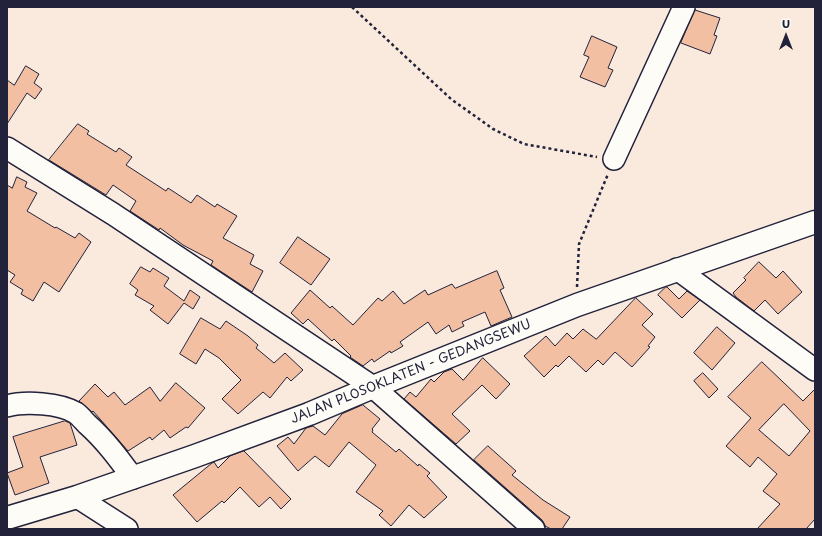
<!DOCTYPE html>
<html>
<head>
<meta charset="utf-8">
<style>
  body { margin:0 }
  #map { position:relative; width:822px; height:536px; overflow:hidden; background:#faeade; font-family:"Playpen Sans",sans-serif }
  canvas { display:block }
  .frame { position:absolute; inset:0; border:8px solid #22223b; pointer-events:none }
  .north { position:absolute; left:766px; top:16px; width:40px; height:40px; -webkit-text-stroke:3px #fdfcf7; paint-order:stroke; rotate:0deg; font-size:11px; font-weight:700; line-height:16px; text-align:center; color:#22223b }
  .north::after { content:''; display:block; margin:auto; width:14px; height:18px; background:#22223b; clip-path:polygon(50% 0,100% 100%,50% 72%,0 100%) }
</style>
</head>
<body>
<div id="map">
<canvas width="822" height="536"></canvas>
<div class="frame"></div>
<div class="north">U</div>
</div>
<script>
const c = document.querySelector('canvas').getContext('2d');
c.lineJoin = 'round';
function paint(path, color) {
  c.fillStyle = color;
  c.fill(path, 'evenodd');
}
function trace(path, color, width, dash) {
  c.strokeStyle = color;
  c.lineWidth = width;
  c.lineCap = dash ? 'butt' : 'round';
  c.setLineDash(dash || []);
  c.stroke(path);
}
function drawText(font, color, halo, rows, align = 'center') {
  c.font = font + ' "Playpen Sans",sans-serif';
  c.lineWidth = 4;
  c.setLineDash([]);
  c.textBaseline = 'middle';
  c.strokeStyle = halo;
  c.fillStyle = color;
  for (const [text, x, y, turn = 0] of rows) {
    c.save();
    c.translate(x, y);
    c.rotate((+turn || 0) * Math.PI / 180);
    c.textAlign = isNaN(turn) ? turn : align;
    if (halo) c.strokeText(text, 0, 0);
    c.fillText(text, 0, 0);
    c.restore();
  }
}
const building = new Path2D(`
  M695 10 720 18 714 35 717 36 710 54 681 43Z
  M592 36 617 47 608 68 613 70 605 87 580 77 589 57 584 55Z
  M26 66 39 74 34 83 42 89 35 99 27 93 7 124V80L14 85Z
  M78 124 89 131 87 134 116 152 119 148 132 157 126 165 166 191 168 188 191 203 197 195 215 207 217 204 237 216 223 238 254 255 250 264 263 271 252 292 211 265 213 261 183 245 160 228 159 230 130 211 136 201 113 185 106 195 49 160Z
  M17 177 27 182 25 187 37 193 27 211 55 228 56 227 75 238 79 233 91 242 59 292 44 282 33 301 21 294 23 290 10 282 15 275 7 270V185L12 188Z
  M298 237 330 259 311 285 280 263Z
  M759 262 776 278 783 271 802 292 778 314 765 300 754 311 736 297 733 293 746 280 744 278Z
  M141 267 150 272 153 268 169 278 164 286 184 301 190 290 200 297 193 309 184 303 168 324 150 310 154 306 135 295 138 290 130 284Z
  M497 271 504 288 500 290 512 317 491 326 485 312 462 322 464 326 452 332 449 325 436 334 428 322 400 342 403 346 391 353 390 351 374 362 372 359 363 366 350 357 351 356 334 339 332 341 308 319 303 324 291 313 310 290 330 308 332 306 353 325 378 298 382 301 393 291 404 304 425 290 428 295 452 284 455 288Z
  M666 287H667L679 299 687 291 700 300 682 318 658 295Z
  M636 298 653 314 642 325 655 337 648 346 650 347 632 367 615 352 603 365 598 360 586 372 569 356 558 367 556 365 544 377 524 356 546 336 555 346 567 333 573 339 583 329 596 339Z
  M201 318 220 329 226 321 248 336 258 345 256 348 274 363 285 353 303 370 291 381 287 377 270 398 263 392 238 414 222 399 241 380 219 358 205 349 196 364 180 354Z
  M717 327 735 343 712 370 694 353Z
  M483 358 510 384 496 399 482 385 452 414 470 431 456 444 404 399 410 392 416 397 431 379 434 382 444 372 452 369 463 380Z
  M762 362 803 401 815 389V519L806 529H757L780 504 763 491 777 474 758 457 750 467 726 446 751 418 728 397ZM784 404 810 431 789 456 759 430Z
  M703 373 718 389 709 398 694 381Z
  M176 383 205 408 188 428 186 427 170 438 164 430 152 440 150 437 128 451 93 411 92 412 79 401 95 384 108 397 114 392 125 405 150 387 160 401Z
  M363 405 380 419 372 429 373 430 372 432 396 452 399 449 418 466 419 464 430 473 427 476 447 497 424 518 409 505 391 526 379 515 383 511 356 492 376 465 349 442 329 467 315 456 298 471 277 446 288 437 294 444 306 428 313 426 325 435 342 414Z
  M65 421 70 423 77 445 40 457 49 483 15 495 7 473 23 467 13 437Z
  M488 446 516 471 512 475 543 500 570 517 562 529H551L545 526 542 520 474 460Z
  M244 451 291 499 281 509 270 497 259 507 240 487 224 503 222 501 197 522 173 495 212 463 214 462 218 468 230 456Z`);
const path = new Path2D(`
  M352 7 451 99 493 129 524 144 597 157
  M577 287 579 244 608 174`);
const minor = new Path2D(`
  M7 148 113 214 373 387 534 529
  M614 159 684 7
  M677 269 815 370
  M7 406C25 401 60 403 76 413 80 416 84 421 87 424 105 440 119 459 133 478
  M77 497 127 529`);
const major = new Path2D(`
  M7 518 77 497 195 456 309 414 373 387 577 305 815 222`);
const streetNames = [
  ["JALAN PLOSOKLATEN - GEDANGSEWU",411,372,-22]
];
paint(building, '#f2bfa3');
trace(building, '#22223b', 1);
trace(minor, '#22223b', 24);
trace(major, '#22223b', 25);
trace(path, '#22223b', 2.5, [3, 3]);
trace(minor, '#fdfcf7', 21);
trace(major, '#fdfcf7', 22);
drawText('13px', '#22223b', '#fdfcf7', streetNames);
</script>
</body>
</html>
